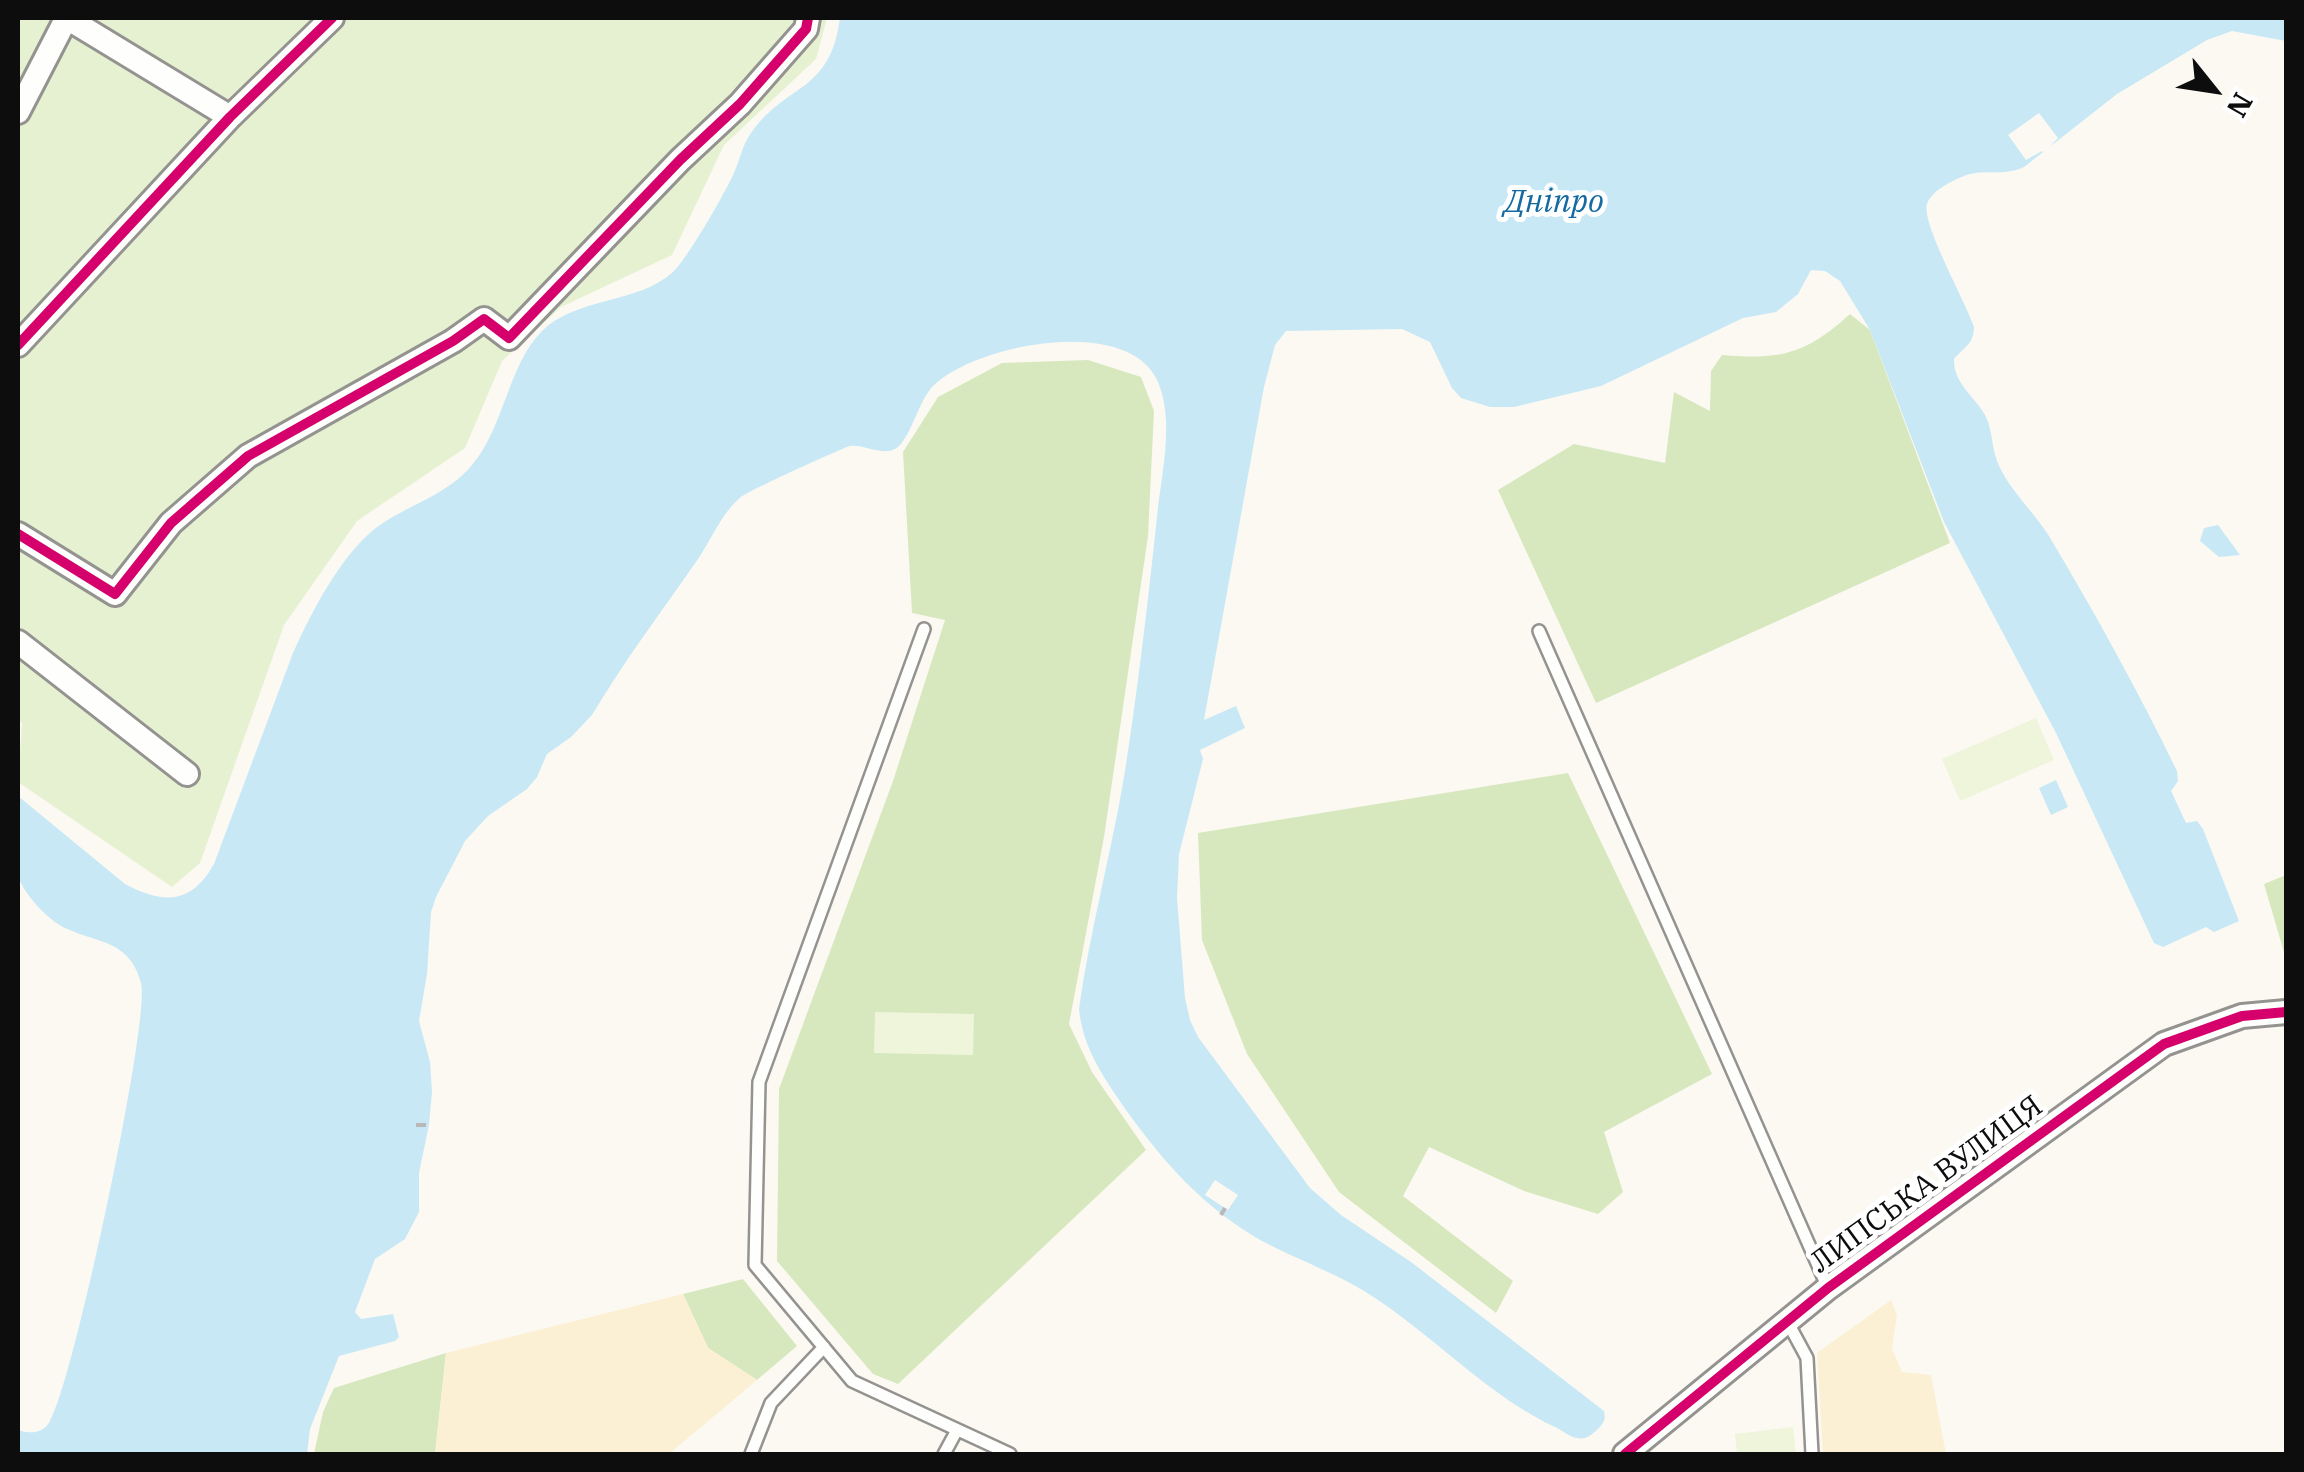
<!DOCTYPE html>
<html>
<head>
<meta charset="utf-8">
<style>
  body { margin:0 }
  #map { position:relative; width:2304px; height:1472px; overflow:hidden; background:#fbf9f2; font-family:"IBM Plex Serif",serif }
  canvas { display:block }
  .frame { position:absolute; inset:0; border:20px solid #0d0d0d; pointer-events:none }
  .north { position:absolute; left:2164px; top:40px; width:100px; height:100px; -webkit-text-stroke:8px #fff; paint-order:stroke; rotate:120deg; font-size:28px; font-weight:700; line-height:40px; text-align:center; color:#0d0d0d }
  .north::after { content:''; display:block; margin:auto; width:35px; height:45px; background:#0d0d0d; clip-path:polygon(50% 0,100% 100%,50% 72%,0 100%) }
</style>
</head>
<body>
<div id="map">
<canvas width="2304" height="1472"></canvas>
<div class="frame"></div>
<div class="north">N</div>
</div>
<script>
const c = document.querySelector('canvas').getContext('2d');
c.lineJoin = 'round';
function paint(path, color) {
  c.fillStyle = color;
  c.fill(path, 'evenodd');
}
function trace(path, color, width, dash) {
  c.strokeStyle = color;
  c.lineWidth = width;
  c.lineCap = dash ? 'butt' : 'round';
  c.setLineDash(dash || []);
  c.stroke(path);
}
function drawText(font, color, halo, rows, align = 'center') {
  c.font = font + ' "IBM Plex Serif",serif';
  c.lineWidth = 10;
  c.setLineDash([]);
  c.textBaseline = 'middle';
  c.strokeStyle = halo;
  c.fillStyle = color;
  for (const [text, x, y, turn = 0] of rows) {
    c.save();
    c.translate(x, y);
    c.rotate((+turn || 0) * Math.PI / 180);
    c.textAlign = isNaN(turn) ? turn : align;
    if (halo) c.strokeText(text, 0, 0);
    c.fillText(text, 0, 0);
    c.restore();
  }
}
const green = new Path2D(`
  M18 18H827L816 59 724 145 672 255 561 307 502 361 465 448 357 521 284 625 200 863 172 887 18 782 22 723 18 720Z`);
const forest = new Path2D(`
  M1850 314 1870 330 1950 543 1596 703 1498 490 1574 444 1665 463 1674 392 1710 411 1711 371 1722 355C1781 360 1806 354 1850 314Z
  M1088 360 1141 377 1154 411 1148 536 1104 837 1069 1024 1092 1072 1146 1150 898 1384 873 1374 777 1261 779 1089 893 781 945 620 912 613 903 452 938 397 1002 363Z
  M1568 773 1712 1074 1604 1132 1623 1192 1598 1214 1524 1191 1429 1147 1403 1196 1513 1281 1496 1313 1339 1192 1247 1054 1202 940 1198 833Z
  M2286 875V959L2264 884Z
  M743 1279 797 1346 757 1380 708 1348 683 1294Z
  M446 1353 435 1454H314L323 1412 334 1388Z`);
const sand = new Path2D(`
  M683 1294 708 1348 757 1380 669 1454H435L446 1353Z
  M1891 1300 1897 1315 1892 1349 1902 1372 1931 1375 1946 1454H1823L1817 1353Z`);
const pitch = new Path2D(`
  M2036 718 2054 760 1960 801 1942 759Z
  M875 1012 974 1014 973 1055 874 1053Z
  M1793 1427 1796 1454H1737L1735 1434Z`);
const water = new Path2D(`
  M840 18H2286V41L2232 31 2207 40 2117 94 2024 167C2003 177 1984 168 1964 176 1952 181 1932 190 1927 204 1921 223 1966 302 1974 327 1974 344 1964 347 1954 359 1953 384 1976 397 1986 417 1993 431 1991 450 2000 468 2013 494 2034 512 2049 536 2095 613 2138 691 2177 771L2178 781 2171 791 2186 823 2197 821 2203 829 2239 921 2214 932 2206 927 2163 947 2154 943 2056 733 1944 522 1870 330 1840 281 1825 271 1811 270 1798 294 1776 312 1743 318 1601 386 1514 407H1490L1461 398 1452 388 1430 342 1402 329 1286 331 1275 345 1264 387 1204 720 1236 706 1245 728 1200 750 1203 759 1179 854 1177 898 1185 998 1190 1020 1198 1037 1310 1188 1341 1215 1411 1262 1604 1411C1606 1420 1604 1423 1597 1430 1591 1435 1586 1440 1577 1438 1570 1437 1563 1431 1557 1428 1490 1397 1439 1341 1378 1300 1342 1275 1300 1261 1262 1241 1205 1209 1164 1163 1126 1110 1104 1078 1083 1049 1079 1009 1090 929 1112 851 1125 771 1138 687 1148 602 1157 517 1161 476 1175 422 1158 382 1129 314 977 344 934 385 918 400 911 440 895 449 881 456 864 444 850 446 842 448 748 491 741 497 723 511 711 540 698 559 662 611 624 661 592 715L571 737 547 754 537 777 527 789 488 816 465 841 436 897 431 912 427 974 419 1021 430 1062 432 1092 429 1125 419 1173V1212L405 1239 375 1259 355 1312 361 1319 393 1314 399 1337 395 1341 339 1356 310 1429 307 1454H18V1430C30 1434 43 1434 50 1421 73 1385 151 1018 141 983 130 940 97 943 65 928 47 919 27 897 19 879 13 867 18 812 18 796L125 884C163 904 191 905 214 864L293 653C312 611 344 548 383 523 413 503 448 494 472 465 504 428 508 365 542 331 576 297 638 304 673 272 686 261 725 193 733 175 740 161 742 145 751 133 787 82 830 94 840 18Z
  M2218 525 2240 555 2219 557 2200 541 2204 528Z
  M2056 780 2068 807 2051 815 2039 788Z`);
const pier = new Path2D(`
  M2039 113 2058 138 2044 153 2042 151 2026 160 2008 135Z
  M1215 1180 1238 1195 1228 1210 1205 1195Z`);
const path = new Path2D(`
  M416 1125H429
  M1221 1215 1225 1208`);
const lane = new Path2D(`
  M924 629 759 1082 755 1265 852 1381 1010 1454
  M1539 631 1828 1288
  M1787 1321 1807 1358 1812 1454
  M751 1454 771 1403 824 1347
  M944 1454 957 1430`);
const street = new Path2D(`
  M67 18 230 117
  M18 112 66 19 64 18
  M18 345 230 117 332 18
  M18 534 115 594 171 523 248 456 453 341 484 319 509 338 680 160 740 104 806 29 808 18
  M18 642 187 774
  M1625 1454 1828 1288 2164 1044 2242 1016 2286 1012`);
const cycleway = new Path2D(`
  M18 345 230 117 332 18
  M18 534 115 594 171 523 248 456 453 341 484 319 509 338 680 160 740 104 806 29 808 18
  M1625 1454 1828 1288 2164 1044 2242 1016 2286 1012`);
const streetNames = [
  ["ЛИПСЬКА ВУЛИЦЯ",1927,1185,-36]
];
const waterNames = [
  ["Дніпро",1554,203]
];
paint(green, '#e6f1d2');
paint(forest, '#d7e8bf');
paint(sand, '#fbf0d3');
paint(pitch, '#eff5db');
paint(water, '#c8e8f6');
paint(pier, '#fbf9f2');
trace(lane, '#949390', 16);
trace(street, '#949390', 28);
trace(path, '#b8b8b6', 4, [10, 5]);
trace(lane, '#fefefd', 11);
trace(street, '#fefefd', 22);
trace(cycleway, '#d6006c', 10);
drawText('30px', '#0d0d0d', '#fff', streetNames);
drawText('italic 32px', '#156ba1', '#fff', waterNames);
</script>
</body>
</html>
